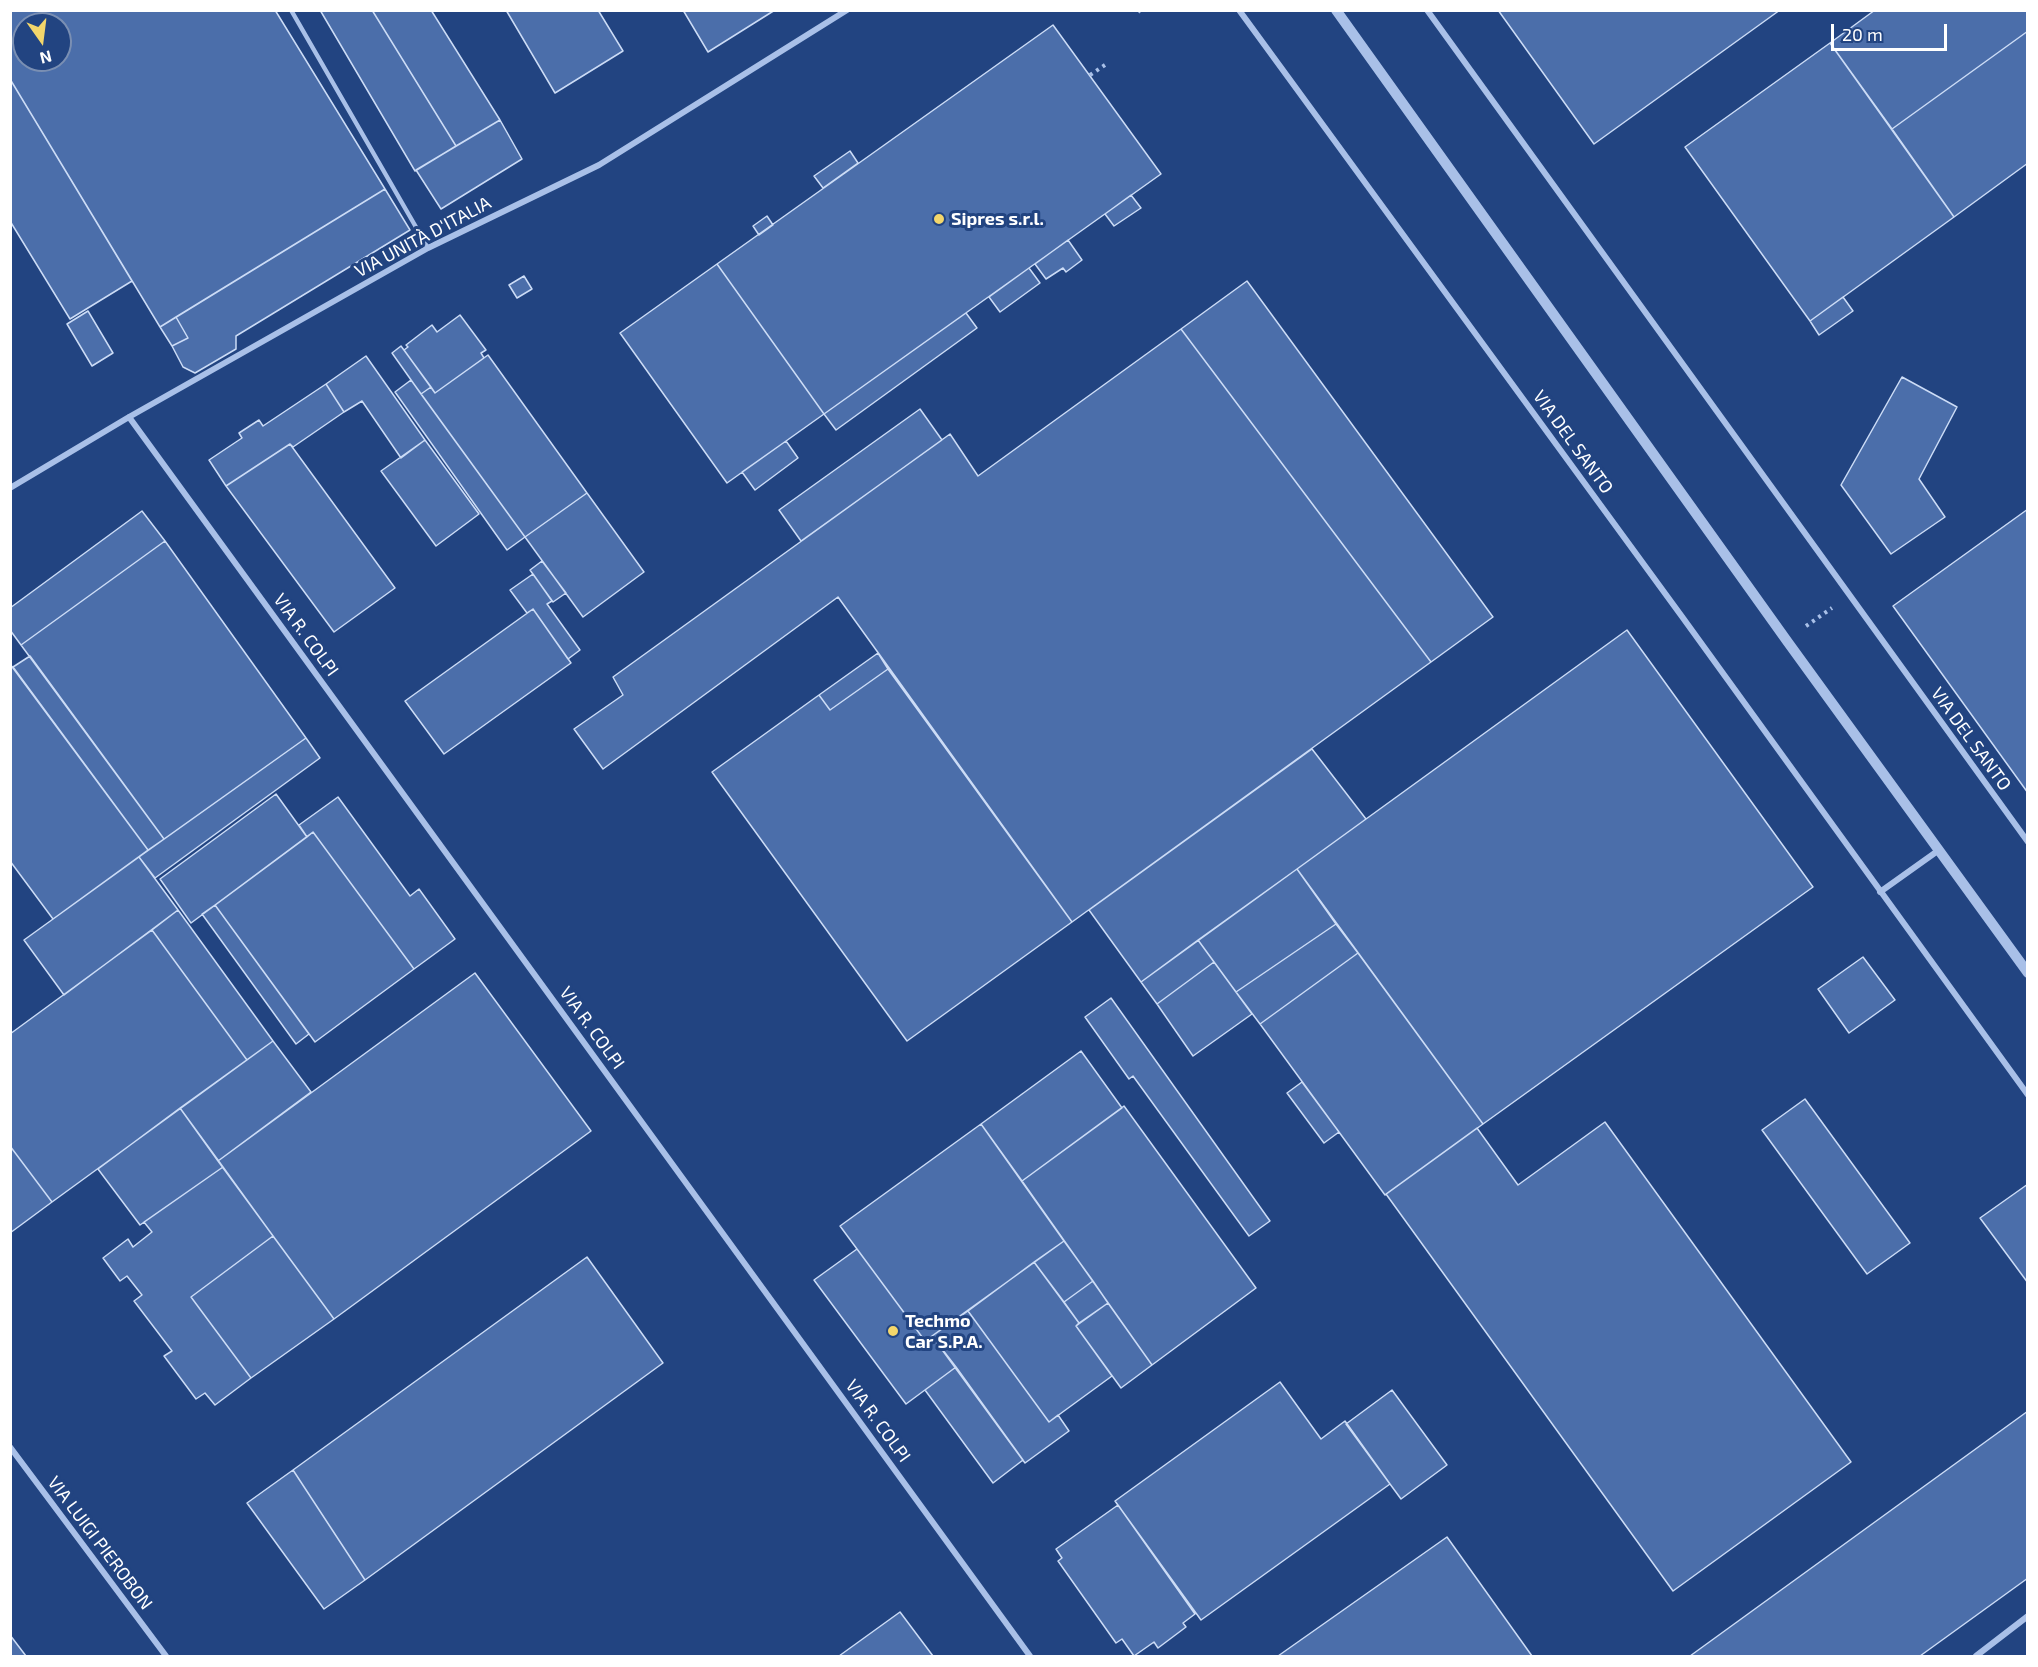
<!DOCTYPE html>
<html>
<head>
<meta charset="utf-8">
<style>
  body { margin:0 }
  #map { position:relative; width:2038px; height:1667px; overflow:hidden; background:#224481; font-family:"Exo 2",sans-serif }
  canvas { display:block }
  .frame { position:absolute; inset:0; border:12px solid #fff; pointer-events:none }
  .north { position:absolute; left:12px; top:12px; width:60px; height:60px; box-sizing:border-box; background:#224481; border:2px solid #7a8fb3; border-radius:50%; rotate:166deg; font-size:16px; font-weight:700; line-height:24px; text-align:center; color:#fff }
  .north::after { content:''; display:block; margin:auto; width:21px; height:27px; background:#f3d66b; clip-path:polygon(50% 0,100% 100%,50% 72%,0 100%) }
  .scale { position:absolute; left:1831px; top:24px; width:116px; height:27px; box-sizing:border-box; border:3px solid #fff; border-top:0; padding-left:8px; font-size:18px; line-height:21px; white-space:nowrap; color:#fff; -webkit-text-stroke:4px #224481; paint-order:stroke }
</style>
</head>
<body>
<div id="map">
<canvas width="2038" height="1667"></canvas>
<div class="frame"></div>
<div class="north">N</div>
<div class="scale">20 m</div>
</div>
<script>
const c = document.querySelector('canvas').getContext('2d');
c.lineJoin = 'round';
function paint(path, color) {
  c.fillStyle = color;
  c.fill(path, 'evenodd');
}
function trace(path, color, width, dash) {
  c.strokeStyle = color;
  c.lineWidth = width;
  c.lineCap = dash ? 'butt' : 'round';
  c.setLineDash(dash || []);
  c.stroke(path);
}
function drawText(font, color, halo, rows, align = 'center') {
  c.font = font + ' "Exo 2",sans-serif';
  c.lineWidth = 6;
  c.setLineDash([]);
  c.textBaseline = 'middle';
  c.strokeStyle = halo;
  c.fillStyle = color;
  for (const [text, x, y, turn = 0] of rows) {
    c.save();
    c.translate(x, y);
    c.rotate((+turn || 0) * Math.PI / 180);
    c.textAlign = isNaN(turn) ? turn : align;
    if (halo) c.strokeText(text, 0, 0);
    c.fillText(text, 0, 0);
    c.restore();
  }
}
const building = new Path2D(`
  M10 10H275L385 189 160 327 10 79ZM24 24H60V60H24Z
  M320 10H372L456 146 415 171Z
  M372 10H431L500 120 456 146Z
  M506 10H598L623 51 555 93Z
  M683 10H775L708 52Z
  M1498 10H1780L1594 144Z
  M1875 10H2028V31L1892 129 1830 43Z
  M1053 25 1161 174 824 414 717 264Z
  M2028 31V163L1954 217 1892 129Z
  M1830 43 1954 217 1810 321 1685 147Z
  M10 79 132 281 70 319 10 221Z
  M500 120 522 159 441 209 416 170Z
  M850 151 858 163 823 188 814 176Z
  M385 189 410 230 236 336V349L195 373 183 367 172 346 188 338 176 317Z
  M1131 195 1141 208 1114 226 1105 214Z
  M767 216 773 225 759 235 753 226Z
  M1068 240 1082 260 1066 272 1063 268 1046 279 1035 264Z
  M717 264 824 414 727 483 620 333Z
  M1029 268 1040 283 1000 312 989 297Z
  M524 276 532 289 517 298 509 285Z
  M1247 281 1493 617 1431 662 1181 329Z
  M1843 297 1853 311 1819 335 1810 321Z
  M88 311 113 353 92 366 67 324Z
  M966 313 977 328 836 430 824 414Z
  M460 315 486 350 481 353 484 358 435 393 404 350 408 347 406 345 432 325 437 332Z
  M176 317 188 338 172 346 160 327Z
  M1181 329 1431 662 1072 922 838 597 603 769 574 729 623 695 613 677 950 434 978 476Z
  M401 346 431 387 421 394 392 353Z
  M488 355 587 493 525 537 421 394 431 387 435 393Z
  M366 356 425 440 401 458 362 401 344 412 326 384Z
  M1902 377 1957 407 1919 479 1945 517 1891 554 1841 485Z
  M411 380 525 537 507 550 395 392Z
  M326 384 344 412 293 447 290 444 226 486 209 460 242 438 239 433 259 420 263 426Z
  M920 409 942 440 801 541 779 510Z
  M425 440 479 514 436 546 381 471Z
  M786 441 798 458 755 490 742 472Z
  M290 444 395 588 334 632 226 486Z
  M587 493 644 572 583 617 525 537Z
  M2028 509V793L1893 606Z
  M142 511 165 541 21 645 10 630V608Z
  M165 541 306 738 164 839 21 645Z
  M542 561 566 593 553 602 530 570Z
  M533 574 552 601 547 604 580 650 568 659 533 609 527 613 510 590Z
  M533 609 571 663 444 754 405 701Z
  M1627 630 1813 887 1483 1124 1297 869Z
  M878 653 888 669 830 710 819 695Z
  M30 656 164 839 148 850 13 667Z
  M10 664 148 850 53 919 10 861Z
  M888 669 1072 922 907 1041 712 772 819 695 830 710Z
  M306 738 320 758 155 878 139 857Z
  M1312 749 1366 819 1141 982 1089 910Z
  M276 794 307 837 191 923 160 879Z
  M338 797 410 896 419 889 455 939 414 969 313 832 307 837 299 825Z
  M313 832 414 969 315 1042 215 905Z
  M139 857 178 910 64 995 24 940Z
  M1297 869 1336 924 1236 992 1198 940Z
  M215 905 309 1034 296 1044 202 914Z
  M178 910 273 1041 247 1060 152 930Z
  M1336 924 1358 953 1260 1024 1236 992Z
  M152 930 247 1060 52 1202 10 1146V1034Z
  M1198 940 1214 962 1157 1004 1141 982Z
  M1358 953 1483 1124 1385 1195 1260 1024Z
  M1863 957 1895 1000 1849 1033 1818 989Z
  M1214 962 1252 1014 1193 1056 1157 1004Z
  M475 973 591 1131 334 1319 218 1161Z
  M1111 998 1270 1221 1249 1236 1133 1076 1129 1079 1085 1017Z
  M273 1041 311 1092 218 1161 180 1108Z
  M1081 1051 1122 1108 1022 1181 981 1124Z
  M1302 1082 1339 1132 1324 1143 1287 1093Z
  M1805 1099 1910 1243 1867 1274 1762 1130Z
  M1124 1106 1256 1288 1152 1365 1022 1181Z
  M180 1108 223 1167 140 1225 98 1169Z
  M1605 1122 1851 1462 1673 1591 1386 1194 1477 1128 1518 1185Z
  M981 1124 1064 1241 925 1341 840 1226Z
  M10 1146 52 1202 10 1233Z
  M223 1167 273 1236 191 1297 251 1378 215 1405 205 1393 196 1399 164 1356 172 1351 134 1301 142 1295 127 1276 120 1281 103 1258 128 1239 133 1247 152 1232 144 1222Z
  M2028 1184V1283L1980 1218Z
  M273 1236 334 1319 251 1378 191 1297Z
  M1064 1241 1093 1281 1064 1302 1034 1262Z
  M857 1249 925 1341 932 1336 956 1367 906 1404 814 1280Z
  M587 1257 663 1363 365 1580 293 1470Z
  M1034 1262 1079 1323 1076 1326 1112 1376 1049 1422 968 1311Z
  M1093 1281 1108 1303 1079 1323 1064 1302Z
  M1108 1303 1152 1365 1121 1388 1076 1326Z
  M968 1311 1049 1422 1058 1415 1069 1431 1025 1463 932 1336Z
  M956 1367 1023 1460 993 1483 925 1390Z
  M1280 1382 1321 1439 1345 1421 1390 1484 1201 1620 1115 1501Z
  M1392 1390 1447 1465 1401 1499 1346 1424Z
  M2028 1411V1578L1920 1656H1690Z
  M293 1470 365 1580 324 1609 247 1503Z
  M1118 1505 1195 1614 1183 1623 1186 1627 1158 1648 1154 1642 1134 1656 1122 1639 1116 1643 1058 1561 1062 1558 1056 1549Z
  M1447 1537 1532 1656H1278Z
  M900 1612 933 1656H839Z
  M10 1635 26 1656H10Z`);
const path = new Path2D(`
  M1138 12 1140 10
  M1090 75 1105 65
  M1806 626 1832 608`);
const service = new Path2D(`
  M291 10 428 248`);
const minor = new Path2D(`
  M1239 10 1683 618 2028 1095
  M1427 10 2028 842
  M129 417 1030 1656
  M10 488 129 417 428 248 599 165 847 10
  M1880 892 1939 850
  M10 1447 166 1656
  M1976 1656 2028 1616`);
const tertiary = new Path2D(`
  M1336 10 1787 641 2028 973`);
const markers = [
  [939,219,6,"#f3d66b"],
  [893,1331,6,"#f3d66b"]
];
const poiNames = [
  ["Sipres s.r.l.",951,219],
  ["Techmo",905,1321],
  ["Car S.P.A.",905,1342]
];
const streetNames = [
  ["VIA UNITÀ D'ITALIA",423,237,-28],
  ["VIA DEL SANTO",1573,442,54],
  ["VIA R. COLPI",306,635,54],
  ["VIA DEL SANTO",1971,739,54],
  ["VIA R. COLPI",592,1028,54],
  ["VIA R. COLPI",878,1421,54],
  ["VIA LUIGI PIEROBON",100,1543,53]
];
paint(building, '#4b6eaa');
trace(building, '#ccdcf6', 1.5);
trace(path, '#a9c0e8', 4, [3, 4.5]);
trace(service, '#a9c0e8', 4.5);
trace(minor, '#a9c0e8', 6);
trace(tertiary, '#a9c0e8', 10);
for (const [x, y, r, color] of markers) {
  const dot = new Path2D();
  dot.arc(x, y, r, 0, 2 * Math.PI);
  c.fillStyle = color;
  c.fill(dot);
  trace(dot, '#224481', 2);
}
drawText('bold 18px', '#fff', '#224481', poiNames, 'left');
drawText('18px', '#fff', '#224481', streetNames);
</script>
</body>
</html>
